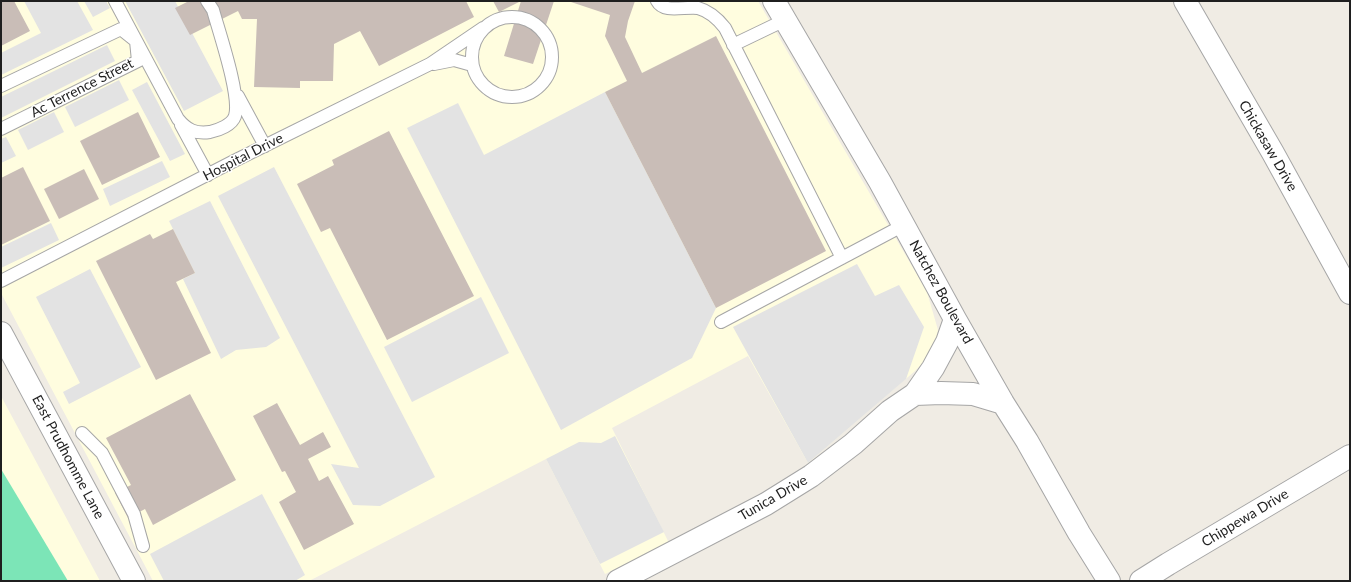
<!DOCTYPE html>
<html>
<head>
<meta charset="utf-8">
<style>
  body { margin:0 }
  #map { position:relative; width:1351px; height:582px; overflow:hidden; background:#f0ece4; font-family:Lato,sans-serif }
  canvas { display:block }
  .frame { position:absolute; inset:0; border:2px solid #1f1f1f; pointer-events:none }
</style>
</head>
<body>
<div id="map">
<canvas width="1351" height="582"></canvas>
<div class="frame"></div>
</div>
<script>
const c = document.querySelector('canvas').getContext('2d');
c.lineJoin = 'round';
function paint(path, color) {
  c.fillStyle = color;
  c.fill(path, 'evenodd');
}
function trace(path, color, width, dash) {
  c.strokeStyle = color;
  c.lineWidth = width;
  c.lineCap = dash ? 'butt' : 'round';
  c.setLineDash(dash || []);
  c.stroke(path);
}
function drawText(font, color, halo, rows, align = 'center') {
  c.font = font + ' Lato,sans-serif';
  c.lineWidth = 3;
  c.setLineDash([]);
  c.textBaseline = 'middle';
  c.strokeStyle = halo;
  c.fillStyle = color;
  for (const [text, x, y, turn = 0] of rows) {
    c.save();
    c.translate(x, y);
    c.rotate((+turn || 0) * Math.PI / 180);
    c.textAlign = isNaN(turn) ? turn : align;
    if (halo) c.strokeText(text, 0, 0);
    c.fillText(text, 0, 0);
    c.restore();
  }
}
const education = new Path2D(`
  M1 1H758L927 292 938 330 935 345 928 357 915 371 808 463 748 356 612 428 669 543 605 574 546 459 309 581H153L1 293Z
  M1 396 100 581H1Z`);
const pitch = new Path2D(`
  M1 469 68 581H1Z`);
const parking = new Path2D(`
  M24 1H77L93 30 1 75V53L41 33Z
  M84 1H106L110 8 93 17Z
  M125 1H175L223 91 184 111Z
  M107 45 115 61 1 118V97Z
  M119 80 129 100 75 127 65 107Z
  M147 82 185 154 170 161 132 90Z
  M605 92 716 308 692 358 561 430 407 128 458 103 484 155Z
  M54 112 64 132 28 150 18 130Z
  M6 137 16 156 1 163V139Z
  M162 161 170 177 110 206 103 189Z
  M274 167 435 477 380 506 353 505 331 464 359 468 218 196Z
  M210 201 280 338 266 347 236 350 221 359 183 279 195 273 169 221Z
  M51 223 59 240 1 268V247Z
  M857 264 875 296 899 285 924 327 906 379 808 463 733 327Z
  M90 269 141 367 69 404 63 392 80 383 36 297Z
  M481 297 509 353 412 402 384 347Z
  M615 436 664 532 600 564 546 459 579 442 601 443Z
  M262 494 305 575 295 581H164L150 554Z`);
const building = new Path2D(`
  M1 1H14L30 31 1 46Z
  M189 1H466L474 17 379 66 360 31 334 44 333 81H300V88L254 87 257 19H242L238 11 190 35 175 8Z
  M493 1H554L533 64 504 56 521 1 499 12Z
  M568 1H635L628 21 625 37 642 73 716 36 826 251 716 308 605 92 627 81 605 36 610 15Z
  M138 112 160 157 102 185 80 141Z
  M389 131 474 296 387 340 330 228 321 232 297 184 334 165 332 160Z
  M23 167 50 221 1 245V178Z
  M84 169 99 199 59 219 44 189Z
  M173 229 195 273 176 282 211 353 156 380 96 261 150 234 153 239Z
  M190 394 236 480 153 525 145 509 128 518 115 493 131 485 106 438Z
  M277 403 300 445 323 432 331 447 308 459 319 481 328 476 354 524 304 550 279 502 296 492 285 471 282 472 253 416Z`);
const service = new Path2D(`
  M115 1 178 119C187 130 195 134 210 132 219 130 232 125 235 116 241 96 219 32 213 10L207 1
  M657 1C664 14 685 6 698 8 709 11 718 19 725 28L842 258
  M472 57a40 40 0 1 1 80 0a40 40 0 1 1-80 0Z
  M733 45 785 20
  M434 64 454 60 472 65
  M1 86 121 29 136 41 138 61 1 129
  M238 96 265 146
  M181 125 208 175
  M1 281 234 161 430 64 483 28
  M721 322 904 225
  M82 433 102 453 134 514 143 546`);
const minor = new Path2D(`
  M774 1 880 182 955 319 1003 403 1027 441 1079 533 1109 581
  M1185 1 1273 153 1350 293
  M915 394 933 368 947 342 955 319
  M618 581 766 504 811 476 853 444 890 411 915 394 941 393 973 394 1003 403
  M1141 581 1168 564 1350 456`);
const tertiary = new Path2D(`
  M1 333 134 581`);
const streetNames = [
  ["Ac Terrence Street",82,88,-27],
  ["Chickasaw Drive",1268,146,60],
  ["Hospital Drive",243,157,-27],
  ["Natchez Boulevard",941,292,61],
  ["East Prudhomme Lane",68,457,62],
  ["Tunica Drive",773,498,-30],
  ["Chippewa Drive",1245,518,-31]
];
paint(education, '#fffddf');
paint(pitch, '#7ce5b7');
paint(parking, '#e3e3e3');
paint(building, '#c9bdb7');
trace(service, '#a6a6a6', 14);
trace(minor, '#a6a6a6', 24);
trace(tertiary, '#a6a6a6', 24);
trace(service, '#fff', 12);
trace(minor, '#fff', 22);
trace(tertiary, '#fff', 22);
drawText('14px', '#1f1f1f', '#fff', streetNames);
</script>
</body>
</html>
